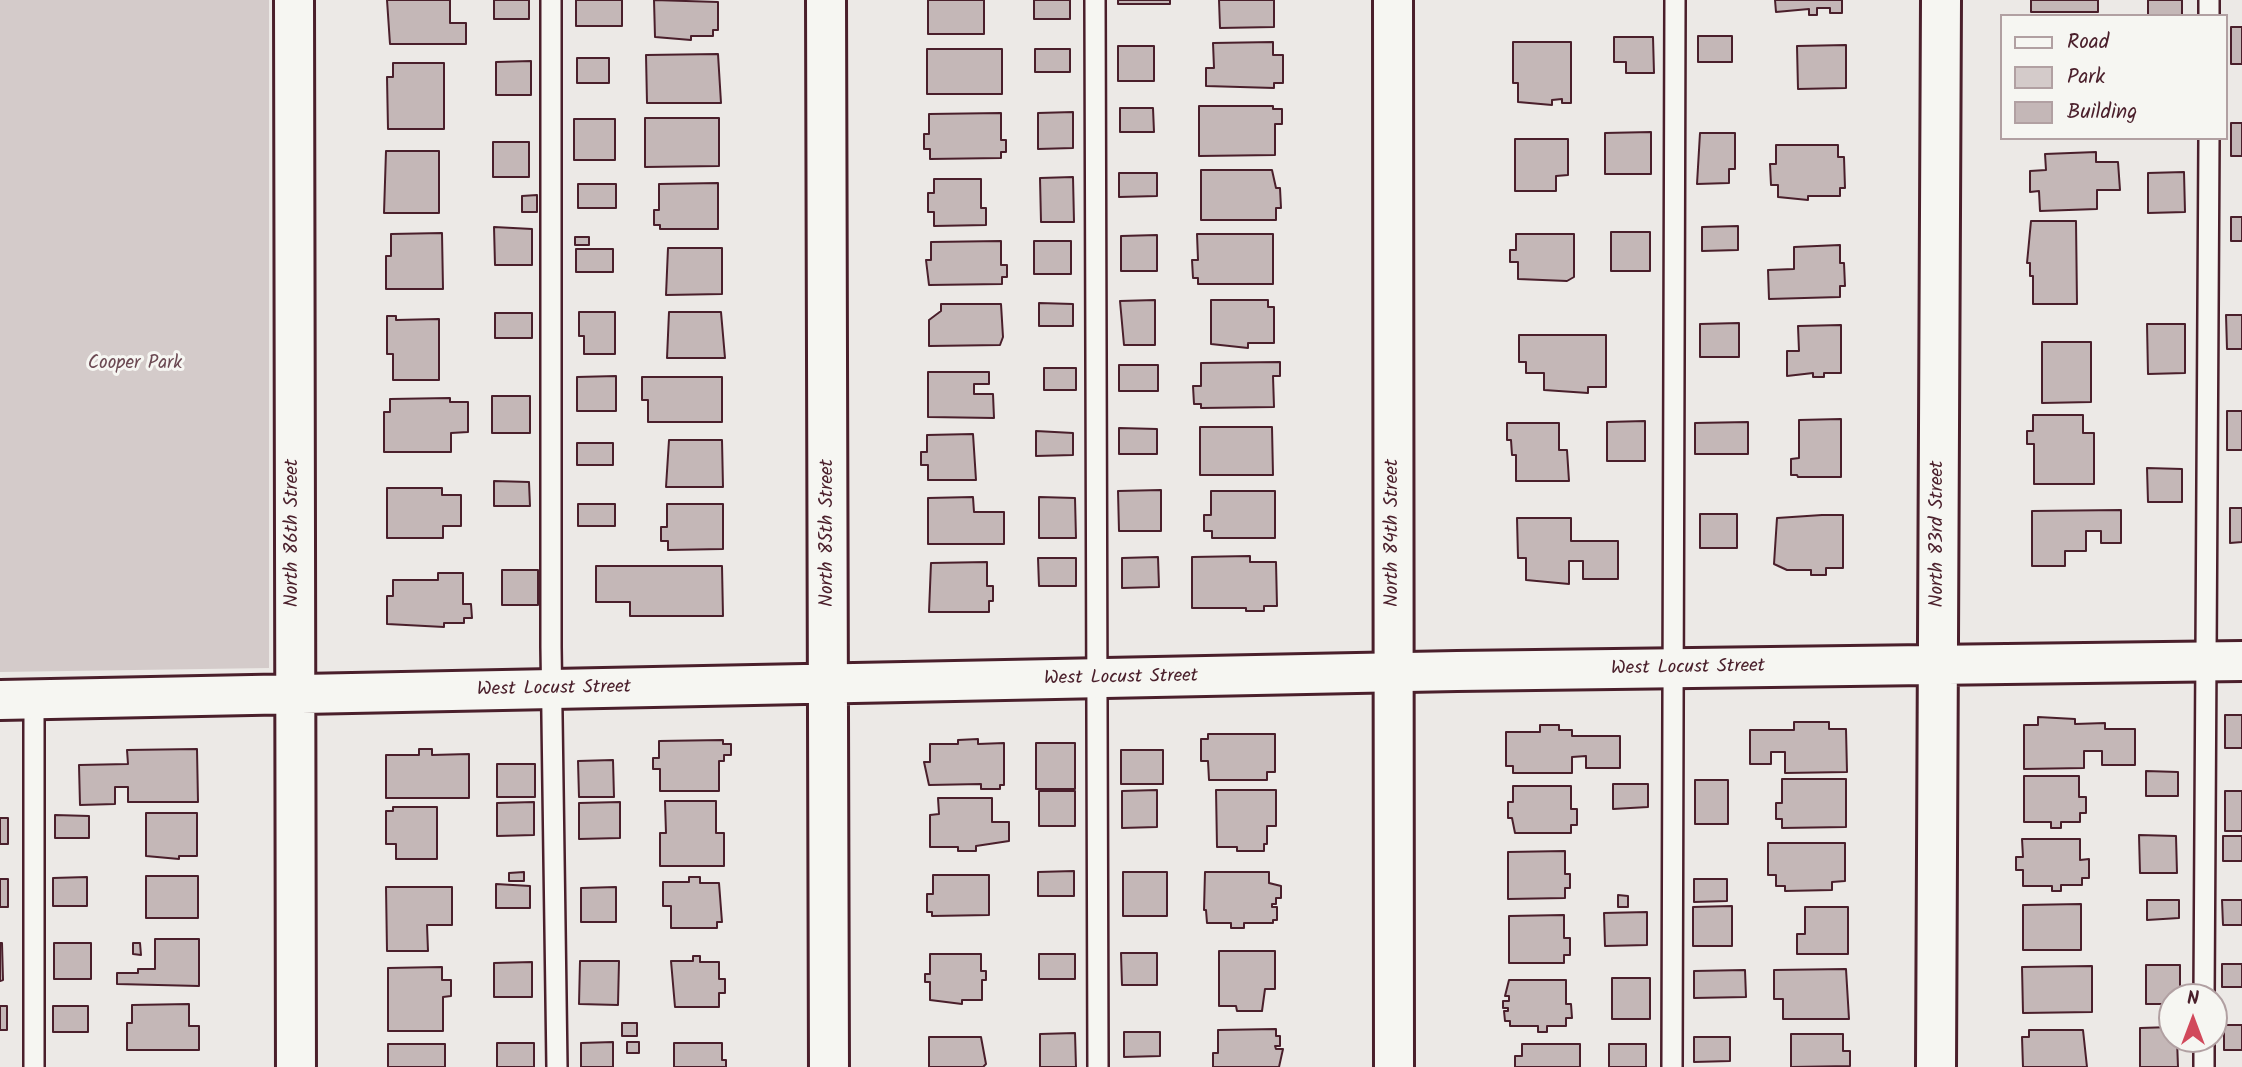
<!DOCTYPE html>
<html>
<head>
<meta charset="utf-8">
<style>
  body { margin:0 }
  #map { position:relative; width:2242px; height:1067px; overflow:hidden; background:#ece9e6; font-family:Kalam,sans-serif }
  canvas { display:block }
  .legend { position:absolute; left:2000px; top:14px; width:228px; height:126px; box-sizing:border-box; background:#f6f6f2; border:2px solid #b1a0a2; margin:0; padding:9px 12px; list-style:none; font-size:21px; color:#4a1f2b }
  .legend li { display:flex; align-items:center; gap:14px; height:35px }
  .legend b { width:35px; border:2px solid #b1a0a2 }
  .north { position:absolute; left:2158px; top:983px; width:70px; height:70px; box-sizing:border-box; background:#f6f6f2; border:2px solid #b1a0a2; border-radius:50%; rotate:0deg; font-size:19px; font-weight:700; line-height:28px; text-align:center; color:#4a1f2b }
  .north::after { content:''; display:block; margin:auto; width:24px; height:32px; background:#d1495b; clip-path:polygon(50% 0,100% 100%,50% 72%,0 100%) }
</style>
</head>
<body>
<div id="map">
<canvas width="2242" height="1067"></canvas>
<ul class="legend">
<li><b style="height:9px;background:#f6f6f2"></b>Road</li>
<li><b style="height:19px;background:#d4cbca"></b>Park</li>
<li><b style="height:19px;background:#c4b7b7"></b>Building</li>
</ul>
<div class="north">N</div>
</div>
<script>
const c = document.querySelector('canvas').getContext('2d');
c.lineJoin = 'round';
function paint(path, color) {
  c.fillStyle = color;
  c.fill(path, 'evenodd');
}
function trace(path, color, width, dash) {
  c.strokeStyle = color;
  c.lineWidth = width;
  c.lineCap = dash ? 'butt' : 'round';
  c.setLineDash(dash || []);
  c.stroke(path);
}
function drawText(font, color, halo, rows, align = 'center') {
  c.font = font + ' Kalam,sans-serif';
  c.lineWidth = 6;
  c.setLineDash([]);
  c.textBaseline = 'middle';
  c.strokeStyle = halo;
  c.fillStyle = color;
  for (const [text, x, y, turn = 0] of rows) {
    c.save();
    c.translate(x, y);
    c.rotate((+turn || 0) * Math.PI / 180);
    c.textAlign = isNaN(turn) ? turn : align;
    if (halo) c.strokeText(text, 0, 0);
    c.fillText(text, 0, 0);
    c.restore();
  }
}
const green = new Path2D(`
  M0 0H269V668L0 672Z`);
const building = new Path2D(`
  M387 0H450V23H466V44H390Z
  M494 0H529V19H494Z
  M576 0H622V26H576Z
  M654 0 718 2V30H713V36H691V40L655 37Z
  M928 0H984V34H928Z
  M1034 0H1070V19H1034Z
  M1118 0H1170V4H1118Z
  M1219 0H1274V27L1220 28Z
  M1775 0H1842V13H1830V8H1817V15H1809V9L1776 12Z
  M2031 0H2098V12H2031Z
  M2148 0H2182V16H2148Z
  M2231 27H2242V64H2231Z
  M1698 36H1732V62H1698Z
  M1614 37H1653L1654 73H1626V62H1614Z
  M1273 42V55H1283V83H1274V88L1206 86V68H1214L1213 43Z
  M1513 42H1571V103H1562V99L1552 100V105L1518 102V83H1513Z
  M1846 45V88L1798 89 1797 46Z
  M1118 46H1154V81H1118Z
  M927 49H1002V94H927Z
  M1035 49H1070V72H1035Z
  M718 54 721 103H647L646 55Z
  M577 58H609V83H577Z
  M531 61V95H496V62Z
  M393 63H444V129H388L387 77H393Z
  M1199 106H1273V109H1282V124H1275V155L1199 156Z
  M1120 108H1153L1154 132H1120Z
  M1073 112V148L1038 149V113Z
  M1001 113V140H1006V152H1001V158L930 159V149H924V134H929V114Z
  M645 118H719V166L645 167Z
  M574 119H615V160H574Z
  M2231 123H2242V156H2231Z
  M1651 132V174H1605V133Z
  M1700 133H1735V169H1729V183L1697 184Z
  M1515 139H1568V175L1556 176V191H1515Z
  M493 142H529V177H493Z
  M1776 145H1838V157H1844L1845 188H1840V196H1808V200L1778 197V185H1771L1770 164H1776Z
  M386 151H439V213H384Z
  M2096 152V162H2118L2120 190H2097V209L2040 211 2039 191 2030 192V171L2046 170 2045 154Z
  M1201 170H1272L1276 188H1280L1281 208H1276V220H1201Z
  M2184 172 2185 212 2148 213V173Z
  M1119 173H1157V196L1119 197Z
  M1073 177 1074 222H1041L1040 178Z
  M934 179H981V208H986V225L934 226V212H928V193H934Z
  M718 183V229H660V225H654V210H659V184Z
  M578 184H616V208H578Z
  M537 195V212H522V196Z
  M2231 217H2242V241H2231Z
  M2031 221H2076L2077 304H2033V276H2030V263H2027Z
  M1738 226V250L1702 251V227Z
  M494 227 532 229V265H495Z
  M1611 232H1650V271H1611Z
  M442 233 443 289H386V256H391V234Z
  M1197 234H1273V284H1198V278H1193L1192 260H1198Z
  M1516 234H1574V277L1567 281 1518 279V262H1510V250H1516Z
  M1157 235V271H1121V236Z
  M575 237H589V245H575Z
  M1001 241V265H1007V277H1002V284L929 285 926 260H931V242Z
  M1034 241H1071V274H1034Z
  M1840 245V263H1844L1845 286H1840V297L1769 299 1768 270 1794 269V247Z
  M668 248H722V294L666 295Z
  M576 249H613V272H576Z
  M1155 300V345H1124L1120 301Z
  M1211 300H1268V307H1274V343H1248V348L1211 344Z
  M1039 303 1073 304V326H1039Z
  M941 304H1001L1003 337 1000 345 929 346V320L941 311Z
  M579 312H615V354H584V336H579Z
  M669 312H721L725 358H667Z
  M495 313H532V338H495Z
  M2226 315H2242V349H2227Z
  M387 316H396V320L439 319V380H393V354H387Z
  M1739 323V357H1700V324Z
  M2147 324H2185V373L2148 374Z
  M1841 325V373H1824V377H1813V373L1787 376V351H1799L1798 326Z
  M1519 335H1606V387H1588V393L1544 390V373H1526V362H1519Z
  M2042 342H2091V402L2042 403Z
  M1280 362V376H1273L1274 407 1201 408V404H1194L1193 386H1201V363Z
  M1119 365H1158V391H1119Z
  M1044 368H1076V390H1044Z
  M928 372H989V384H974V394H993L994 418 928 417Z
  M616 376V411H577V377Z
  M642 377H722V422H648V400H642Z
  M492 396H530V433H492Z
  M450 398V402H468V432L451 433V452H384V412H390V399Z
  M2227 411H2242V450H2227Z
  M2033 415H2083V433H2094V484H2034V444H2027V431H2033Z
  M1841 419V477H1798L1797 475H1791V459L1799 458V420Z
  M1645 421V461H1607V422Z
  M1748 422V454H1695V423Z
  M1507 423H1559V450H1567L1569 481H1516V455H1512L1511 440H1507Z
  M1200 427H1272L1273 475H1200Z
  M1119 428 1157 429V454H1119Z
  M1036 431 1073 433V455L1036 456Z
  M973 434 976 480H928V465H921V452H927V435Z
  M669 440H722L723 487H666Z
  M577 443H613V465H577Z
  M2147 468 2182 469V502H2148Z
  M494 481 529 482 530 506H494Z
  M387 488H442V495H461V526H443V538H387Z
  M1161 490V531H1119L1118 491Z
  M1211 491H1275V538H1212V531H1204V515H1211Z
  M973 497 974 512H1004V544H928V498Z
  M1039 497 1075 498 1076 538H1039Z
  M578 504H615V526H578Z
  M667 504H723V549L668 550V541H661V527H667Z
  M2230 508H2242V542L2230 543Z
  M2121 510V543H2101V531H2086V551H2065V566H2032V511Z
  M1700 514H1737V548H1700Z
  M1822 515H1843V568H1826V575H1811V570H1787L1774 564 1777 518Z
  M1517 518H1571V541H1618V579H1583V561H1569V584L1526 580V558H1518Z
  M1250 556V562H1276L1277 606H1264V611H1246V608H1192V557Z
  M1158 557 1159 587 1122 588V558Z
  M1038 558H1076V586H1039Z
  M987 562V586H993V601H989V612H929L931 563Z
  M596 566H722L723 616H630V602H596Z
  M502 570H538V605H502Z
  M438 573H463V604H471L472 618H464V623H444V627L387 624V596H393V580H438Z
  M2225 715H2242V748H2225Z
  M2038 717 2075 719V724L2105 723V729H2135V765H2102V751H2084V768L2024 769V725H2038Z
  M1794 722H1829V729H1846L1847 772 1785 773V752H1771V764H1750V730H1794Z
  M1540 725H1559V730H1572V736H1620V768H1586V756L1572 757V773H1513V766H1506V732H1540Z
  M1208 734H1275V772H1267V780H1209L1208 761H1201V739H1208Z
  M978 739V744L1004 743V785H1000V789H981V784L929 785 924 762H930V744H958V740Z
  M723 740V744H731V755H724V761H719V791H660V769H653V758H659V741Z
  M1036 743H1075V789H1036Z
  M197 749 198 802H128V787H115V804L80 805 79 765 128 764 127 750Z
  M419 749H432V755L469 754V798H386V755H419Z
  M1121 750H1163V784H1121Z
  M613 760 614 797H579L578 761Z
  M497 764H535V797H497Z
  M2146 771 2178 772V796H2146Z
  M2024 776H2079V797H2086V813H2080V822H2061V828H2051V822H2024Z
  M1782 779H1846V827L1782 828V819H1776V803H1782Z
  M1695 780H1728V824H1695Z
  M1613 784H1648V807L1613 809Z
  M1513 786H1571V809H1577V825H1571V833H1515L1512 818H1508V802H1513Z
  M1157 790V827L1122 828V791Z
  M1216 790H1276V826H1267V844H1264V851H1237V847H1217Z
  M1039 791H1075V826H1039Z
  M2225 791H2242V831H2225Z
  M938 798H992V822H1009V841L976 846V851H958V847H930V815L939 814Z
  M665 801H716V833H724V866H660V833H666Z
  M534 802V835L497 836V803Z
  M620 802V838L579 839V803Z
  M393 807H437V859H396V844H386V811H393Z
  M146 813H197V856H179V859L146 856Z
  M55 815 89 816V838H55Z
  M0 818H8V844H0Z
  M2139 835 2176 836 2177 873H2140Z
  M2223 836H2242V861H2223Z
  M2022 839H2080V860L2089 859V878H2082V885H2061V891H2052V886H2023V870H2016V857H2023Z
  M1768 843H1845V881L1832 882V890L1785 891V886H1776V875H1768Z
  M1565 851V874H1570V888H1565V898L1508 899V852Z
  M1074 871V896H1038V872Z
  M524 872V881H509V873Z
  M1123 872H1167V916H1123Z
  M1205 872H1269V883L1281 886V898H1276V904H1272V907H1277V920H1273V923H1244V928H1231V923H1207L1206 910H1204Z
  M933 875H989V915L932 916V912H927V894H933Z
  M146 876H198V918H146Z
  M87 877V906H53V878Z
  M689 877H700V883H719L722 922H717V928H671V906H663V882H689Z
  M0 879H8V907H0Z
  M1694 879H1727V901L1694 902Z
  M496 884 530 886V908H496Z
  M386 887H452V925H427L428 951H387Z
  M616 887V922H581V888Z
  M1618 895 1628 896V907H1618Z
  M2147 900H2179V918L2147 920Z
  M2222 900H2242V925H2223Z
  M2081 904V950H2023V905Z
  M1732 906V946H1693V907Z
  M1805 907H1848V954H1797V934H1805Z
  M1647 912V945L1605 946 1604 913Z
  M1564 915V938H1570V955H1564V963H1509V916Z
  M155 939H199V986L117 984V973H138V969H155Z
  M0 943H2L3 980 0 981Z
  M54 943H91V979H54Z
  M133 943H140L141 955 133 954Z
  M1219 951H1275V989H1265L1262 1011H1237L1236 1006H1219Z
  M1121 953H1157V985H1122Z
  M930 954H981V971H986V980H982V1000H962V1004L930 1000V982H925V974H930Z
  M1039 954H1075V979H1039Z
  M693 956H700V962H719V979H725V993H719V1007H675L671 961H693Z
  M580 961H619L618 1005 579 1004Z
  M532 962V997H494V963Z
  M2222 964H2242V987H2222Z
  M2146 965H2180V997H2172V1004H2146Z
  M2092 966V1012L2023 1013 2022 967Z
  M442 967V980H451V996L443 997V1031H388V968Z
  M1846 969 1849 1019H1783V999H1774V970Z
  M1745 970 1746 997 1694 998V971Z
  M1612 978H1650V1019H1612Z
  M1509 980H1566V1004H1571L1572 1018H1566V1026H1547V1032H1538V1026H1510V1021H1505L1504 1011H1508V1008H1503V1001H1509V996H1505Z
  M189 1004V1026H199V1050H127V1023H132V1005Z
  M0 1006H7V1030H0Z
  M53 1006H88V1032H53Z
  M622 1023H637V1036H622Z
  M2224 1025H2242V1050H2224Z
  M2172 1027V1039H2177L2178 1067H2140V1028Z
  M1276 1029V1036H1280V1046H1275L1276 1049H1283L1279 1067H1213V1053H1218V1030Z
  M2029 1030H2083L2087 1067H2023L2022 1037H2029Z
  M1124 1032H1160V1056L1124 1057Z
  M1075 1033 1076 1067H1040V1034Z
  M1791 1034H1843V1051H1850V1066L1791 1067Z
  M929 1037H981L986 1064 983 1067H929Z
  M1694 1037H1730V1061L1694 1062Z
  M613 1042V1067H581V1043Z
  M627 1042H639V1053H627Z
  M497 1043H534V1067H497Z
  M674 1043H722V1060H726V1067H674Z
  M388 1044H445V1067H388Z
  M1522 1044H1580V1067H1515V1056H1522Z
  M1609 1044H1646V1067H1609Z`);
const lane = new Path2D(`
  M551 0V647L557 1067
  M1095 0 1098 1067
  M2209 16V0
  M34 699V1067
  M2204 997 2209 138
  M1672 1067 1675 0
  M2204 1067V1039`);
const street = new Path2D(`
  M294 0 296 1067
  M826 0 829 1067
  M0 700 1457 671 2242 661
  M1936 1067 1941 0`);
const secondary = new Path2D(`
  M1393 0 1394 1067`);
const parkNames = [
  ["Cooper Park",135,365]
];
const streetNames = [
  ["North 86th Street",294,533,-90],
  ["North 85th Street",829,533,-90],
  ["North 84th Street",1394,533,-90],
  ["North 83rd Street",1939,534,-90],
  ["West Locust Street",1688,669,-1],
  ["West Locust Street",1121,679,-1],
  ["West Locust Street",554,690,-1]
];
paint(green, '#d4cbca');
paint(building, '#c4b7b7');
trace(building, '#4a1f2b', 2);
trace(lane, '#4a1f2b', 24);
trace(street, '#4a1f2b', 44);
trace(secondary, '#4a1f2b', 44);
trace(lane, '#f6f6f2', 19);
trace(street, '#f6f6f2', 38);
trace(secondary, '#f6f6f2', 38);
drawText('19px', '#6c4a53', '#f6f6f2', parkNames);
drawText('19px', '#4a1f2b', '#f6f6f2', streetNames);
</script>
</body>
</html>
